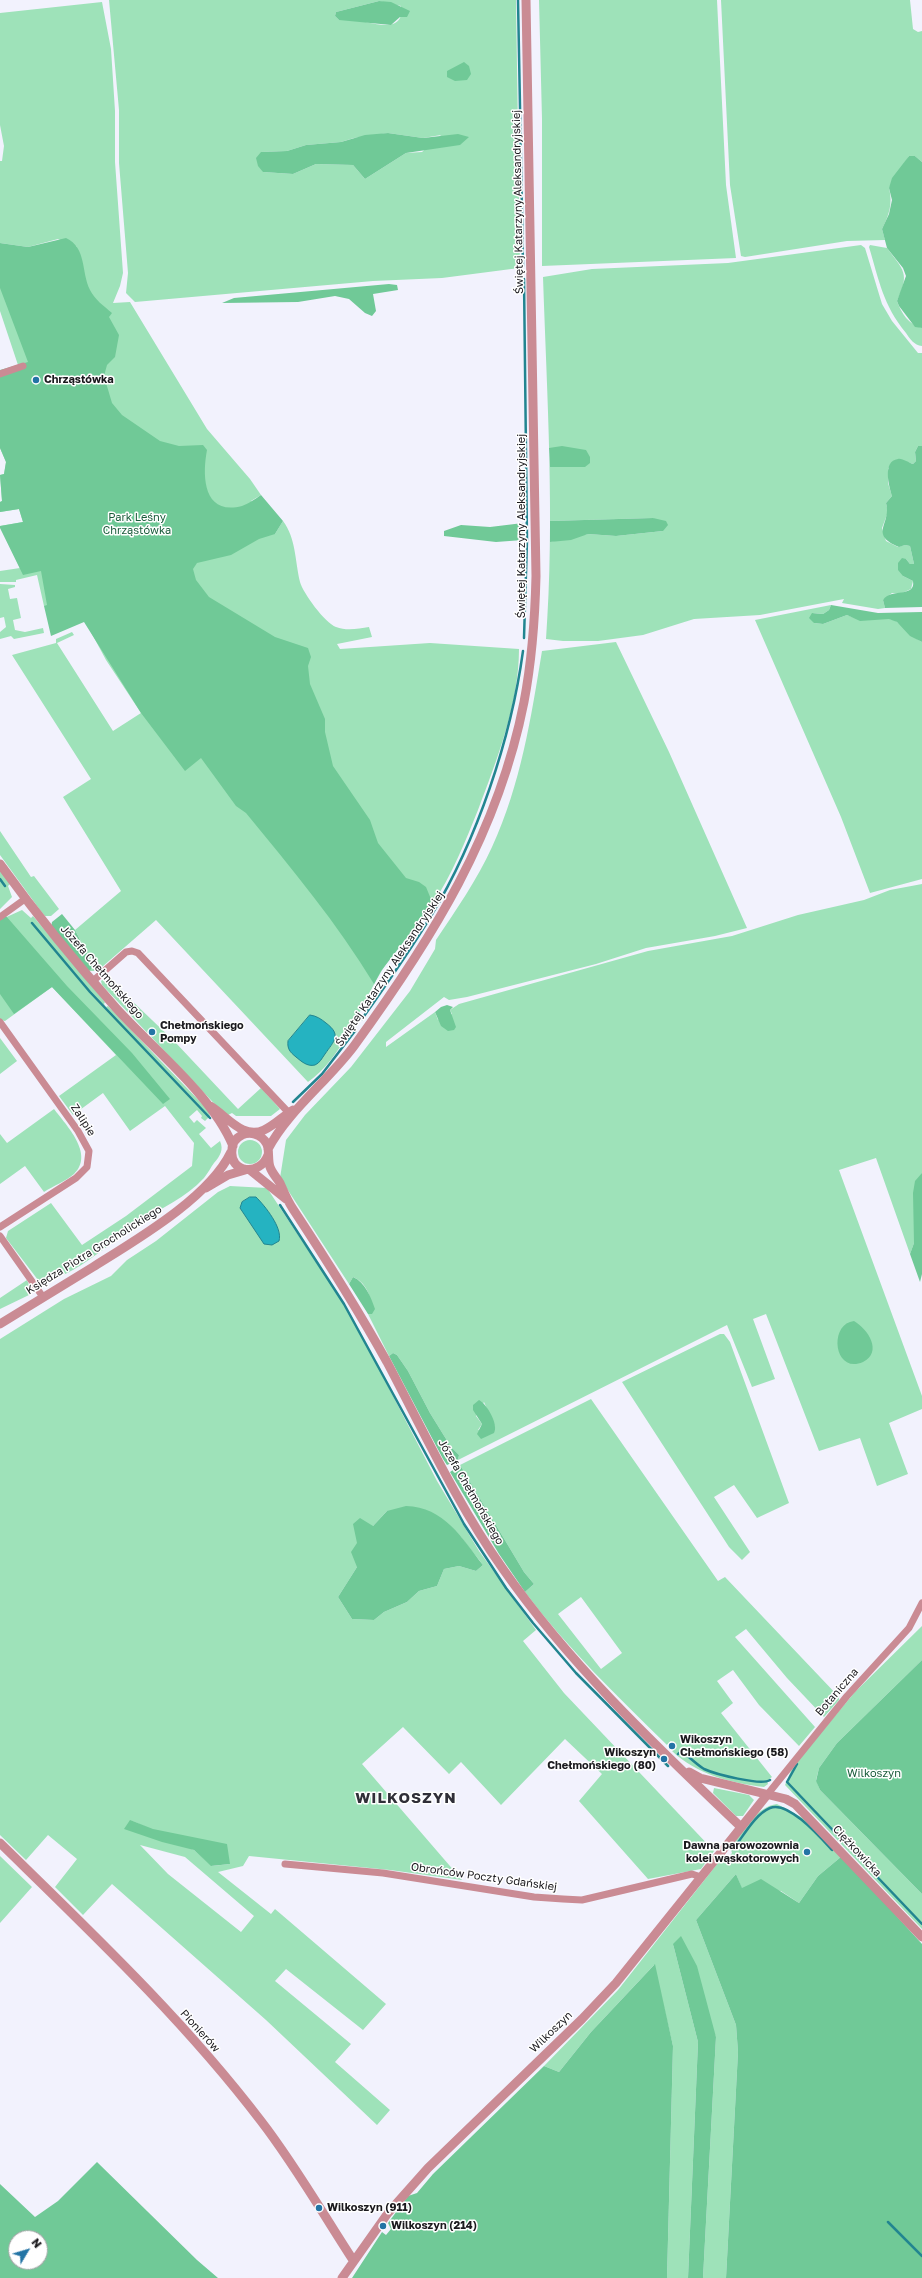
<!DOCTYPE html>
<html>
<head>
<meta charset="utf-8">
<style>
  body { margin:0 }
  #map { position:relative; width:922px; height:2278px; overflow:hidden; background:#f2f2fd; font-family:"Golos Text",sans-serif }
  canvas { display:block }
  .north { position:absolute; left:8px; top:2230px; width:40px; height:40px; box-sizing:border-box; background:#fff; border:1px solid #a3a3a5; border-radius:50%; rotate:52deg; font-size:11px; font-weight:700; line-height:16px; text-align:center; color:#1a191d }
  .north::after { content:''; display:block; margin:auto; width:14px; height:18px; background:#2374a5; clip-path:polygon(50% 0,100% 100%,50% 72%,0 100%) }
</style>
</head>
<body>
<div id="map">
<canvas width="922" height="2278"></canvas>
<div class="north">N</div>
</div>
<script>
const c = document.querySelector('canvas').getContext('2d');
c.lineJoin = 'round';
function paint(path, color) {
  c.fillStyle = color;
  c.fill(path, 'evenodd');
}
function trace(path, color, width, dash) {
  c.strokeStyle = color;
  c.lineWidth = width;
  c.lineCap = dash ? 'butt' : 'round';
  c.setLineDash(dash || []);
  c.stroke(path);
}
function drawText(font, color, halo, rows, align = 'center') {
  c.font = font + ' "Golos Text",sans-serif';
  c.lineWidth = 3;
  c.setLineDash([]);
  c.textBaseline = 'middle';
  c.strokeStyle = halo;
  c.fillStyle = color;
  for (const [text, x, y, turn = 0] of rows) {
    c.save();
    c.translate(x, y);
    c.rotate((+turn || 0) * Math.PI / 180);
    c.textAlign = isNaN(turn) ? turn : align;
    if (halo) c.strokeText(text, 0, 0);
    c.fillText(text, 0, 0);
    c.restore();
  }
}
const green = new Path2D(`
  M109 0H516L520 266 519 268 442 278 373 281 135 302 126 293 128 273 119 163V110ZM379 1 401 6C401 10 401 15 400 18 393 32 366 21 355 20 350 19 344 20 339 20L335 16 336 12ZM388 133 423 138 441 135 422 152 406 153 365 179 353 165 316 164 293 174 263 172 261 152 287 151 306 145 341 142 354 138Z
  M539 0H717L726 185 736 258 542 266V119Z
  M721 0H910L913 29 918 32 922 31V162L915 156H909L889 188C893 204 889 215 882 229L885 240 847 241 745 257 741 256 730 185Z
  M102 2 111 49 115 111V162L123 273 120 286 113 303 130 302 207 429 250 479 261 495 251 501 275 534 283 521C296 538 295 561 300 582 303 593 325 623 336 627 346 631 358 629 369 627L372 637 337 644 340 649 430 643 519 649C519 703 497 760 478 810 465 842 452 875 432 905 416 928 395 948 381 972 360 1007 342 1059 308 1082L156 920 102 967 97 971H90L93 964 75 930 121 891 63 797 91 779 12 655 56 643V639L72 632 74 635 57 643 113 731 141 713 106 660 85 621 44 606 37 575 16 580V582H0V571L20 568 0 526 23 522 19 509 0 512V502L2 501 0 475 4 474 6 462 0 448 18 365 0 311V256L77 247 58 239 28 247 0 243V161H2L4 146 0 125V13Z
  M861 245 865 248 882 304 892 321 918 353H922V446H918L915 452 916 461 913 464 907 462 888 468V483L892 496 886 503 888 512 882 528 886 541 898 547 905 545 910 546 914 564H910L906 559 903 576 913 581 911 589 900 594 892 593 883 600 885 608 878 609 842 603 844 599 760 615 694 619 643 635 598 641H563L546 639C555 519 547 397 543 277L592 269 728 263ZM549 448 572 467H550ZM653 518 663 531 616 536 588 534 550 542V521Z
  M870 245 887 248C904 271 910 273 897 301 901 313 909 325 922 328V346C914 345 910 339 906 333 883 305 879 280 869 247Z
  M0 584 15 585V587L8 589 10 599 17 598 21 618 13 620 15 630 25 632 43 628 44 633 14 639 11 636 0 639V632L6 627 4 617 0 618Z
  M831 605 829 610 823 614 813 613 814 623 823 624 847 615C868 624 872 615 890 619 901 621 909 636 922 642V879L870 893 841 817 755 620Z
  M616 642 669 752 747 928 715 936 646 948 596 964 467 997 449 1000 444 997 386 1042V1047L435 1012 438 1020 452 1014 450 1010 459 1004 648 951 732 936 798 915 864 900 890 890 922 884V1173L914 1222V1243L910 1254 876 1158 839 1170 922 1396V1409L889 1423 908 1474 877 1486 860 1438 819 1451 766 1314 753 1319 775 1379 752 1387 727 1325 458 1460 459 1455 451 1447 430 1413 408 1371 397 1355 393 1353 389 1356 368 1314H372C372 1300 368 1283 353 1277L349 1284 280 1178 286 1140 305 1115 351 1067 410 991 435 949 436 940C456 910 477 880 492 847 521 784 531 718 542 651ZM484 1402 495 1427 478 1430 482 1424 476 1416Z
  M0 831 31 877 34 876 59 909 51 916H45L40 910 0 855Z
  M0 870 10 884 8 886 12 897 0 909Z
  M22 910 31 918 33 916 105 1002 104 1004 106 1007 108 1006 209 1111 210 1116 205 1121 201 1118 202 1116 197 1110 189 1117 194 1123 197 1120 206 1128 199 1134 211 1148 220 1141C224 1150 220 1156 214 1163 211 1167 208 1173 204 1178 186 1198 161 1208 139 1222 117 1237 65 1286 38 1280L6 1238 8 1231 51 1203 82 1245 126 1216 192 1166 194 1143 165 1106 130 1131 103 1093 73 1115 59 1096 116 1055 52 987 5 1021 0 1020V920Z
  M108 975 129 998 175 1042 238 1109 261 1088 280 1109 271 1116H236L232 1113 226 1116 102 985 101 981Z
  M0 1038 17 1061 0 1074Z
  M54 1109C66 1125 95 1154 74 1174 66 1181 53 1186 44 1192L25 1166 0 1184V1134L7 1143Z
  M238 1152a12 12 0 1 1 24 0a12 12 0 1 1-24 0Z
  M230 1186 267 1188 351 1315 437 1481 479 1551 536 1630 523 1641 564 1693 714 1851 701 1869 648 1879 579 1801 602 1774 565 1739 501 1805 461 1762 449 1774 403 1727 362 1764 462 1880 390 1870 249 1856 243 1866 218 1872 271 1914 275 1909 386 2004 363 2030 286 1969 275 1981 351 2044 335 2062 390 2110 377 2125 266 2020 112 1884 83 1915 55 1887 77 1859 48 1835 26 1860 0 1835V1339L64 1299 111 1276 127 1260 156 1241 218 1192ZM387 1511 461 1537 483 1565 476 1571 459 1566 444 1569 437 1586 419 1591 407 1602 384 1612 374 1620 352 1619 338 1597 357 1567V1543ZM130 1820 230 1864 212 1866 194 1850ZM140 1845 185 1857 254 1916 241 1932 168 1874Z
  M27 1280 32 1292 29 1295 0 1309V1298Z
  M720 1334H724L730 1342 789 1503 757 1518 734 1485 714 1497 750 1552 742 1560 729 1547 622 1382Z
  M591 1399 718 1581 725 1577 839 1697V1700L824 1717 787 1678 746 1629 735 1637 815 1727 799 1746 759 1705 733 1670 717 1681 733 1703 721 1713 772 1777 767 1781 768 1784 764 1787C731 1783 696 1774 672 1751L676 1747 671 1741 667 1745C617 1696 567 1648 525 1592L534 1584 524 1572 460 1465ZM581 1597 622 1653 601 1669 558 1614Z
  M922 1626V1660L837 1743 819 1768 816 1780 820 1790 922 1894V1929L785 1785 793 1766 855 1692Z
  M714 1788 749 1795 754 1800 743 1816H736L713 1793Z
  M777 1804 803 1818 842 1856 818 1876 799 1903 781 1891 742 1889 736 1874 696 1920 736 2025 738 2052 726 2278H703L716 2037 673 1944 698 2042 688 2278H667L673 2046 654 1965 591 2032 559 2072 544 2066 618 1990 721 1859 728 1858 732 1853 730 1847C742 1832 757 1806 777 1804Z
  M0 1856 32 1887 0 1923Z`);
const forest = new Path2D(`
  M379 1 391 2 410 11 407 17H400L391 25 339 20 335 16 336 12Z
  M464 62 469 66 471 74 467 80 455 81 447 77V71Z
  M388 133 423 138 458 134 469 137 460 145 406 153 365 179 353 165 316 164 293 174 263 172 258 166 256 158 261 152 287 151 306 145 341 142 365 135Z
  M909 156H915L922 162V328L915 327 899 306 897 301 906 276 903 268 887 248 882 229 889 214 892 200 889 188 892 178Z
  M66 238C87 248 81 272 90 290 95 300 104 306 112 313L109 317 119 335 115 357 107 365 104 376 112 403 122 415 160 441 179 446 203 445 207 450C202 476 203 516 242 506 248 504 255 499 261 495L283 521 275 534 259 539 231 555 197 563 193 569 196 580 209 597 275 637 308 648 311 657 308 666 310 684 325 719V732L333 766 370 820 378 843 406 878 419 882 426 887 433 904 381 971 374 984C337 923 292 869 246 813L236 806 201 758 185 771 141 713 84 622 51 636 44 606 47 605 41 571 23 575 0 528V526L23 522 19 509 0 512V502L2 501 0 475 4 474 6 462 0 448V370L28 362 0 288V243L28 247Z
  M389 284 397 285 398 290 373 294 376 311 372 316 365 313 349 299 335 296 298 302 222 303 234 298Z
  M562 446 586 450 590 457V463L585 467H550L549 448Z
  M918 446H922V607L885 608 883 600C890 588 916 598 913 581L903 576 898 570V563L902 558 906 559 910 564H914L910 546 905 545 899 547C868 534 892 524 886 503L892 496C889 486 882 461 898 459 902 458 909 463 913 464L916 461 915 452Z
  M653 518 666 521 668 525 663 531 616 536 588 534 571 540 550 542V521Z
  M523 523V540L496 542 444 536V531L461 525 490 527Z
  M831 605 878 613 922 612V642L910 636 897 622 889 619 860 621 847 615 823 624 814 623 809 618 812 613 823 614 829 610Z
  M62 914 75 930 93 965 90 971 86 969 51 927 52 922Z
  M6 916 67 986 132 1053 170 1099 163 1104 52 987 14 1014 0 994V920Z
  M447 1005 453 1007 450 1010 456 1027 454 1030 448 1031 441 1026 435 1012 441 1007Z
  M922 1173V1274L920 1282 910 1254 914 1243 913 1193 915 1181Z
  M353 1277C365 1282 371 1297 375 1309L372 1314H368L349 1284Z
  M854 1321C868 1329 883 1352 863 1362 834 1375 828 1324 854 1321Z
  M393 1353 397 1355 408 1371 430 1413 451 1447 459 1455 458 1460 447 1465 443 1459 389 1356Z
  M479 1400C487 1404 499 1425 494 1433L481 1439 477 1434 482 1424 473 1410V1405Z
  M460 1465 524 1572 534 1584 525 1592 499 1554 450 1472Z
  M406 1506C444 1507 462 1538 483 1565L476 1571 459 1566 444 1569 437 1586 419 1591 407 1602 384 1612 374 1620 352 1619 338 1597 357 1567 351 1552 357 1543 353 1524 360 1518 373 1526 387 1511Z
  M922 1660V1894L820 1790 816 1781 819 1768 837 1743Z
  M130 1820 153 1829 227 1844 230 1864 211 1866 194 1850 162 1842 124 1829Z
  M842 1856 922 1944V2278H726L738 2052 736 2025 696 1920 736 1874 742 1888 761 1879 799 1903 818 1876Z
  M681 1936 697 1966 716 2037 703 2278H688L698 2042 673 1944Z
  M655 1964 673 2046 667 2278H352L382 2232 386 2235 391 2229 388 2223 408 2196 417 2193 433 2174 544 2066 559 2072 591 2032Z
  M97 2162 197 2260 218 2278H0V2184L35 2217 58 2201ZM16 2238H40V2262H16Z`);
const water = new Path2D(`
  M310 1015C317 1016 321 1019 326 1023 342 1035 334 1041 325 1054 322 1058 320 1063 315 1065 307 1067 301 1061 296 1057 290 1052 287 1049 288 1041Z
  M250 1197H256C265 1206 283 1228 279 1241L272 1245 264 1244 240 1208 242 1202Z`);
const stream = new Path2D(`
  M518 0 523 266
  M524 279 527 540 524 638
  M0 879 5 886
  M32 923 90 992 210 1118
  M362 1019C386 985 410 951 431 916 477 840 511 739 523 651
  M293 1102 322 1074 355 1031
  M280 1205 344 1304 464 1524 506 1588 533 1623 576 1673 668 1766
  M678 1754 682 1751C689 1757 696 1764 704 1769 715 1774 761 1786 770 1780
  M797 1764 787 1782 922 1924
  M733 1849C743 1837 755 1814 770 1808 788 1800 821 1838 832 1850
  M888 2222 922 2256`);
const minor = new Path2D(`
  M0 374 23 366
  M0 917 25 899
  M93 981 126 952 132 951 138 953 289 1113
  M0 1022 78 1131 89 1151 87 1167 76 1178 0 1227
  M0 1236 43 1297
  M767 1795 847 1696 909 1628 922 1603
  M285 1864 383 1873 534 1897 563 1899 582 1900 692 1874 701 1877`);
const tertiary = new Path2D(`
  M0 864C36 914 75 962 116 1008 153 1049 212 1095 233 1146
  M210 1106C227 1116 243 1140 264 1130 275 1125 283 1116 293 1110
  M268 1149C289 1110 327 1082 354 1046 432 939 498 834 524 702 532 660 535 618 536 576L526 0
  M268 1155C260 1177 229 1173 232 1150 232 1143 236 1138 242 1135 253 1130 266 1137 268 1148 269 1154 268 1161 270 1167 272 1173 277 1178 280 1183 284 1192 287 1200 293 1209 326 1259 358 1310 387 1362 424 1432 457 1504 503 1569 570 1665 656 1746 741 1827
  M250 1170 286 1199
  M206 1188 228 1175 245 1170
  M0 1324C31 1305 62 1286 93 1267 136 1240 209 1198 231 1152
  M689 1772 700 1778 786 1799 795 1804 922 1937
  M0 1843C91 1932 184 2020 261 2121 295 2165 323 2214 353 2260
  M342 2278 388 2213 428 2168 582 2019 616 1983 767 1795`);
const markers = [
  [36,380,4,"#2374a5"],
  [152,1032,4,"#2374a5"],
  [672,1746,4,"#2374a5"],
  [664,1759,4,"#2374a5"],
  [807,1852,4,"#2374a5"],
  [319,2208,4,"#2374a5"],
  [383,2226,4,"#2374a5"]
];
const streetNames = [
  ["Świętej Katarzyny Aleksandryjskiej",518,202,-91],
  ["Świętej Katarzyny Aleksandryjskiej",522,526,-90],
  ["Świętej Katarzyny Aleksandryjskiej",390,969,-56],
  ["Józefa Chełmońskiego",102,972,49],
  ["Zalipie",83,1120,57],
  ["Księdza Piotra Grocholickiego",94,1250,-32],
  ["Józefa Chełmońskiego",471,1492,60],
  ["Botaniczna",837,1692,-49],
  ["Ciężkowicka",857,1851,47],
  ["Obrońców Poczty Gdańskiej",484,1877,8],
  ["Pionierów",200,2031,48],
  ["Wilkoszyn",551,2032,-44]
];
const poiNames = [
  ["Chrząstówka",44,380],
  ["Chełmońskiego",160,1026],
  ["Pompy",160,1039],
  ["Wikoszyn",680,1740],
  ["Chełmońskiego (58)",680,1753],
  ["Wikoszyn",656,1753,"right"],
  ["Chełmońskiego (80)",656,1766,"right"],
  ["Dawna parowozownia",799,1846,"right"],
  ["kolei wąskotorowych",799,1859,"right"],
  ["Wilkoszyn (911)",327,2208],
  ["Wilkoszyn (214)",391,2226]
];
const parkNames = [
  ["Park Leśny",137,518],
  ["Chrząstówka",137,531],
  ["Wilkoszyn",874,1774]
];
const districtNames = [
  ["WILKOSZYN",406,1798]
];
paint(green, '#9ee2b9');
paint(forest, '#70c997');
paint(water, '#25b3c1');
trace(water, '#228590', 1);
trace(stream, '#228590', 2.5);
trace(minor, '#ca8b94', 7);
trace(tertiary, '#ca8b94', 9);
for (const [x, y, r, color] of markers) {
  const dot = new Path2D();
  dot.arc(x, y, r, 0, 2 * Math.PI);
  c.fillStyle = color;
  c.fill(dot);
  trace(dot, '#fff', 1.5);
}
drawText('11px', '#1a191d', '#fff', streetNames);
drawText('bold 11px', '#1a191d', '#fff', poiNames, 'left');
drawText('11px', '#1b5d3c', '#fff', parkNames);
c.letterSpacing = '1px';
drawText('bold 15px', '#302f38', '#fff', districtNames);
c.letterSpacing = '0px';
</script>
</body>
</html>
